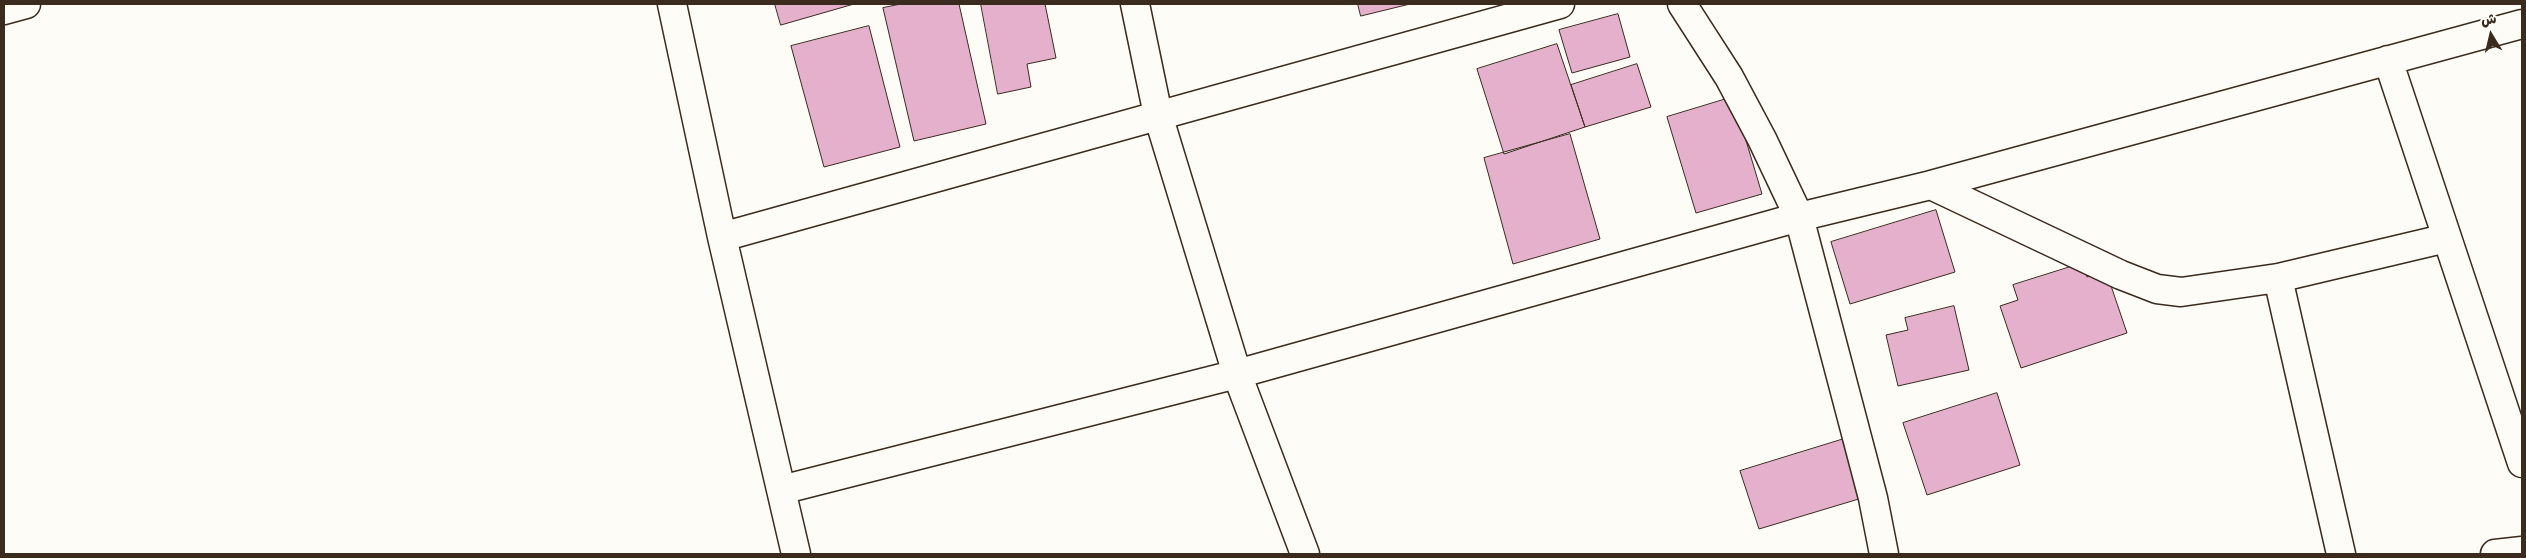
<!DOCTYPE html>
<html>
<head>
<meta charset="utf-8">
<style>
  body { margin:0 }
  #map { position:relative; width:2526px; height:558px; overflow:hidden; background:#fdfcf7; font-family:"Comic Neue","Playpen Sans Arabic",sans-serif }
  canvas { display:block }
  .frame { position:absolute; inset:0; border:5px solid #3b2a1e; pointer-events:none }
  .north { position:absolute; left:2466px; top:10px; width:50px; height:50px; -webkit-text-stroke:4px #fdfcf7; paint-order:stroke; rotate:351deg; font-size:14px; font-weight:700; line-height:20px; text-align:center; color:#3b2a1e }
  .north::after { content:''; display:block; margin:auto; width:18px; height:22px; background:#3b2a1e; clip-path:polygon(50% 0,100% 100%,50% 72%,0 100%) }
</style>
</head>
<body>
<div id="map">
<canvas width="2526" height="558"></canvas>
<div class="frame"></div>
<div class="north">ش</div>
</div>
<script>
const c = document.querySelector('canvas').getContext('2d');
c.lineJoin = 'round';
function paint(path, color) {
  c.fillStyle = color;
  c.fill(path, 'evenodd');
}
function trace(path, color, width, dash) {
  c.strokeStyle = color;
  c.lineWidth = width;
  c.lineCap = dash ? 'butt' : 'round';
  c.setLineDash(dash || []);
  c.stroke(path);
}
const building = new Path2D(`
  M775 4H854L781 25Z
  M901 4H959L986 124 914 141 883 8Z
  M981 4H1045L1056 58 1027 64 1031 87 998 94Z
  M1358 4H1410L1361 16Z
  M1618 14 1630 57 1572 73 1559 30Z
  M869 26 900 147 824 167 791 46Z
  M1557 44 1585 127 1504 154 1477 69Z
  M1637 64 1651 107 1585 127 1571 85Z
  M1733 97 1762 194 1696 213 1667 117Z
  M1570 134 1600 239 1513 264 1484 158Z
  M1936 210 1955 272 1850 304 1831 242Z
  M2083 263 2087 277 2106 271 2127 333 2021 368 2000 306 2018 300 2013 285Z
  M1954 306 1969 370 1898 386 1886 335 1908 330 1905 318Z
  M1997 393 2020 465 1927 495 1903 423Z
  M1844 439 1862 498 1759 529 1740 471Z`);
const minor = new Path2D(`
  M672 4 722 237 796 554
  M1135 4 1158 115 1237 374 1305 554
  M1682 4 1729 77 1762 139 1799 217 1873 498 1884 554
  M4 10 26 4
  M2388 60 2522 463
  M1931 185 2121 275 2157 289 2181 292 2278 278 2447 238
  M722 237 1560 4
  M2278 278 2341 554
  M781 490 1237 374 1799 217 1931 185 2522 24
  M2495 554 2522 551`);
paint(building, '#e4b0cc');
trace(building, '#3b2a1e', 1);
trace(minor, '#3b2a1e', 31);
trace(minor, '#fdfcf7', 28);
</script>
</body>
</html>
